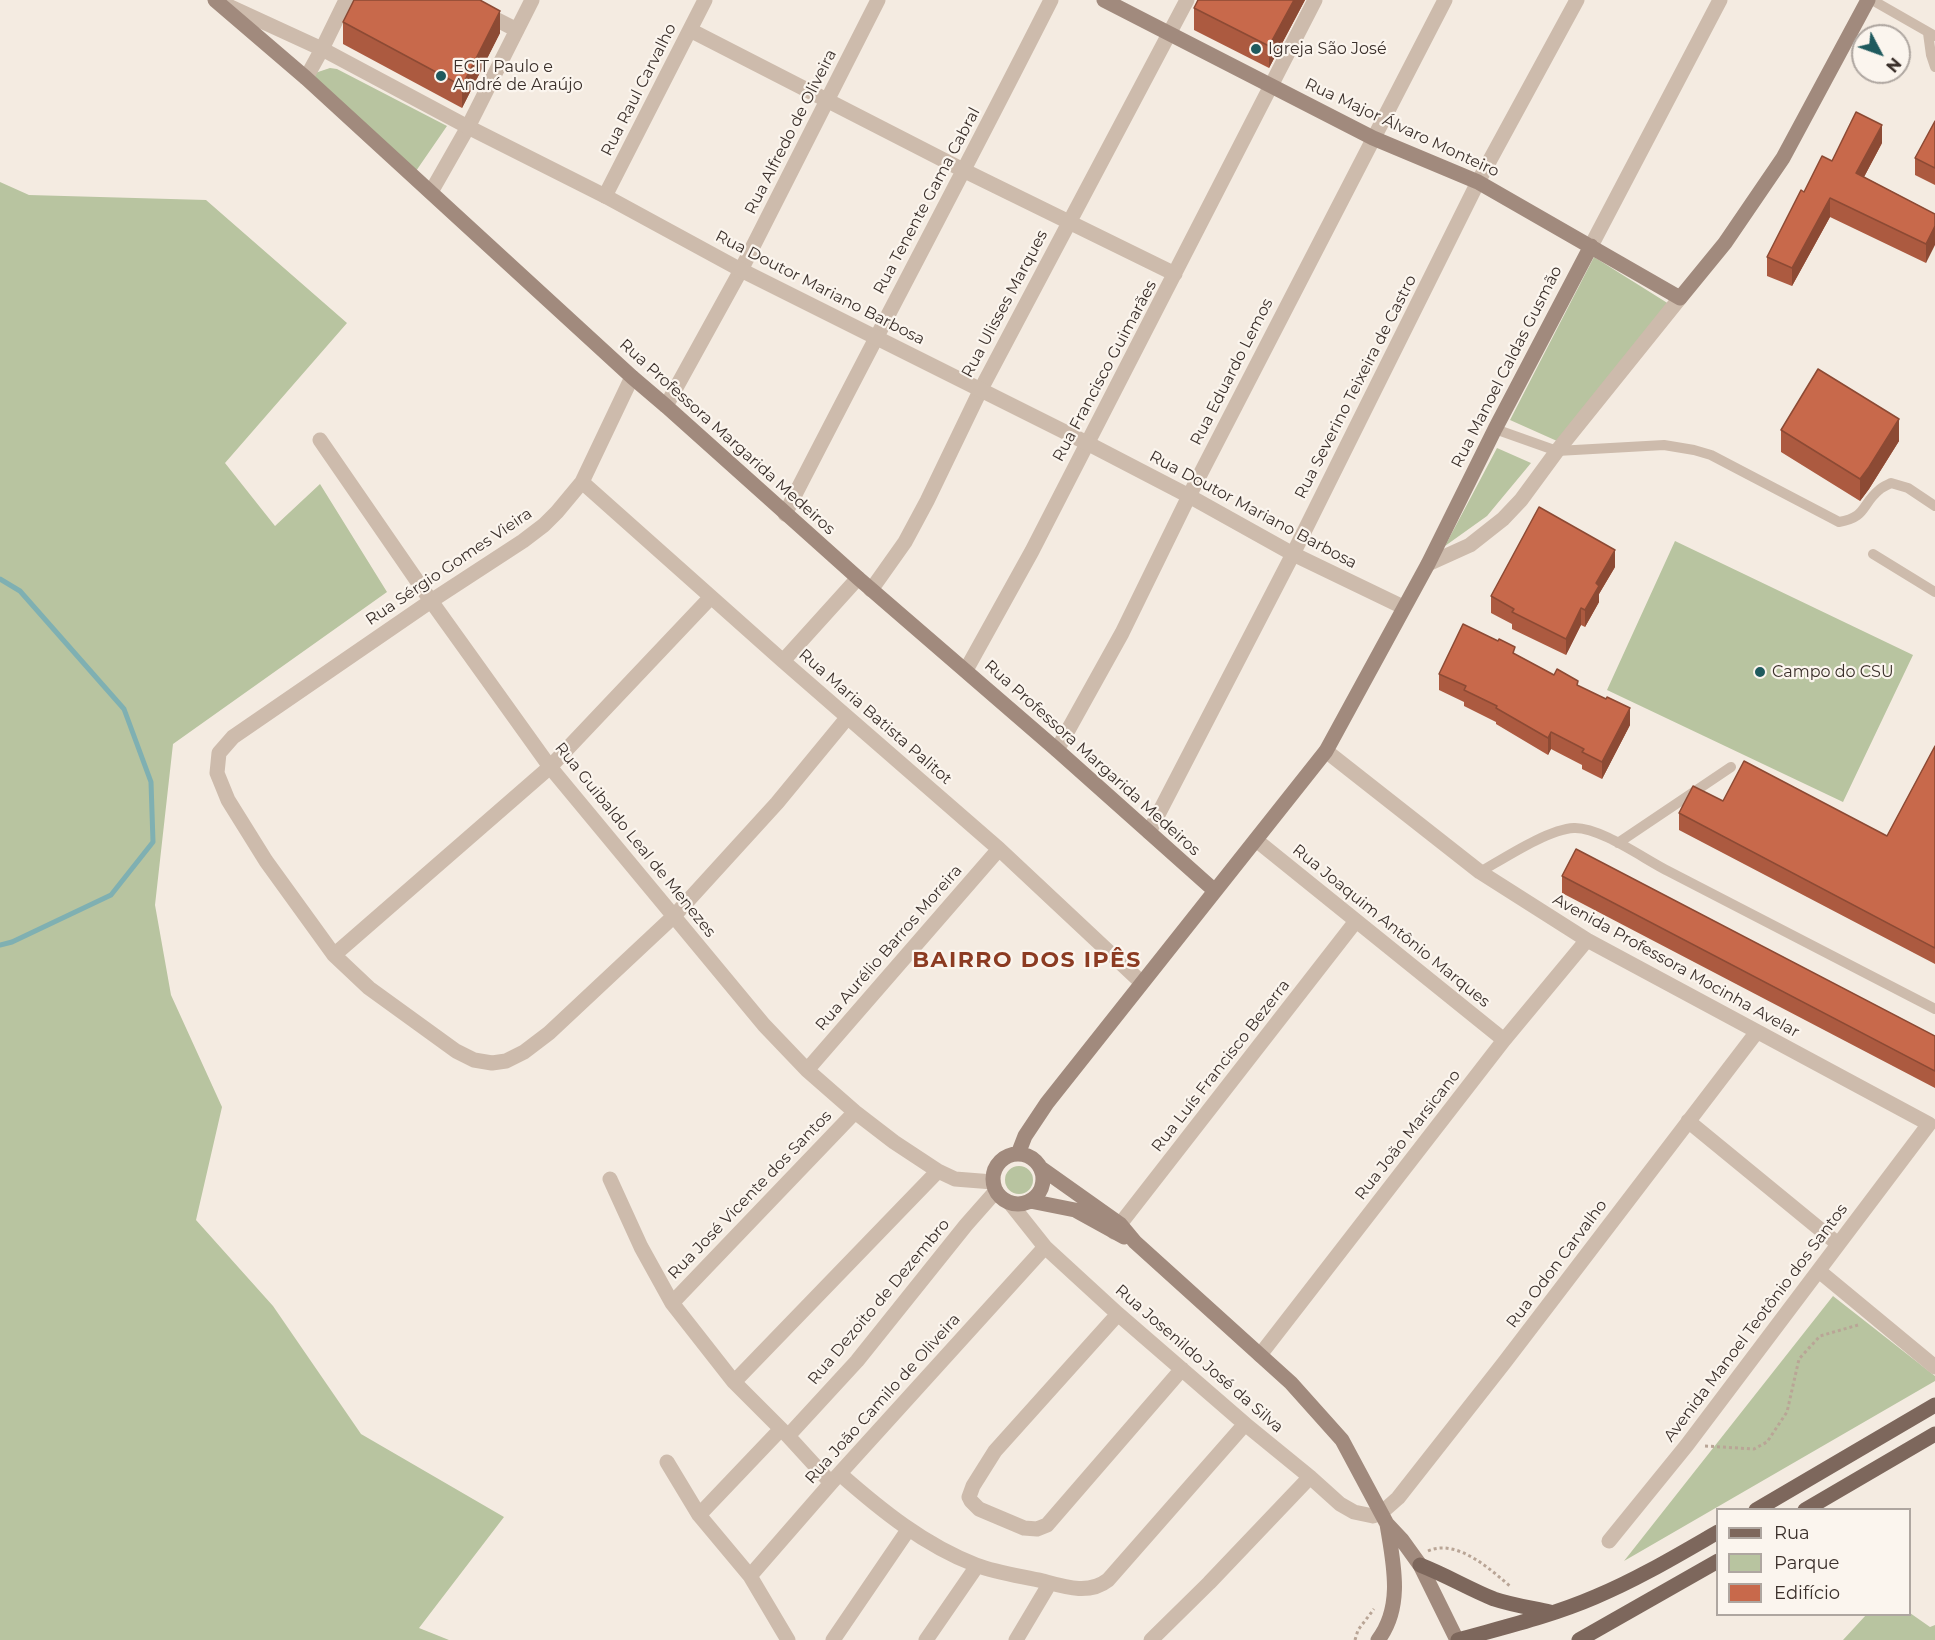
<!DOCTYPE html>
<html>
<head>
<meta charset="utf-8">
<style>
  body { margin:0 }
  #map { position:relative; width:1935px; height:1640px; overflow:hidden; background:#f4ebe1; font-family:Montserrat,sans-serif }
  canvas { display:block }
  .legend { position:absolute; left:1716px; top:1508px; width:195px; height:108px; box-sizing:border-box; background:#fbf5ee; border:2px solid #aea6a0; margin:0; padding:8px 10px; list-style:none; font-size:18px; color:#3b302b }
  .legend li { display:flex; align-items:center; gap:12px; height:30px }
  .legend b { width:30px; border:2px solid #aea6a0 }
  .north { position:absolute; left:1851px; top:24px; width:60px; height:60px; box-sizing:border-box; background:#fbf5ee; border:2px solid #aea6a0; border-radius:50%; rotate:131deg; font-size:16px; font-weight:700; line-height:24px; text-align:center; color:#3b302b }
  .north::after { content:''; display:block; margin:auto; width:21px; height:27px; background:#1f5a5e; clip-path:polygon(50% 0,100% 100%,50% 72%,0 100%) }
</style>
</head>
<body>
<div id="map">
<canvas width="1935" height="1640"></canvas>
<ul class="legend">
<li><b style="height:8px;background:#7d675c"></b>Rua</li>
<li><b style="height:16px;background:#b8c4a0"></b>Parque</li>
<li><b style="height:16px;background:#c8694b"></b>Edifício</li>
</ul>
<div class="north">N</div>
</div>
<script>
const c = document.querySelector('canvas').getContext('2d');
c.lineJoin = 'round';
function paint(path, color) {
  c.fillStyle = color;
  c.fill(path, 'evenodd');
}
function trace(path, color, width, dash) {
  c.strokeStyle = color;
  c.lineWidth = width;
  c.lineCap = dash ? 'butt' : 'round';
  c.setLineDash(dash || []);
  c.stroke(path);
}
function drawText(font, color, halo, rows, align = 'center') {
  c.font = font + ' Montserrat,sans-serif';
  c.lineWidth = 4.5;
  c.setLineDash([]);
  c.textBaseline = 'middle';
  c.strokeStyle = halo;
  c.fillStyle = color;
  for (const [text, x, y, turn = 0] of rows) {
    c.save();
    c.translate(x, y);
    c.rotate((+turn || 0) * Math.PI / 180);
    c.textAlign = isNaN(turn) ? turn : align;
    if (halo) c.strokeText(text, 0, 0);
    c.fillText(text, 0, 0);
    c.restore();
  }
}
const green = new Path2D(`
  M330 68 337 69 447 126 416 171 315 82V73Z
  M0 182 29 195 206 200 347 323 225 463 275 526 320 484 387 592 173 744 155 905 171 995 222 1107 196 1220 273 1306 361 1434 504 1517 419 1628 449 1640H0Z
  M1594 257 1669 304 1557 441 1510 420Z
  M1497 448 1531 463 1487 516 1445 546Z
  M1675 541 1913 655 1843 802 1607 690Z
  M1005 1180a14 14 0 1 1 28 0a14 14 0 1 1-28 0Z
  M1833 1296 1935 1376V1381L1624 1561Z
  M1910 1613 1930 1627 1935 1625V1640H1843L1866 1615 1910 1614Z`);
const stream = new Path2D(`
  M0 579 20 591 124 709 151 782 153 842 111 895 12 942 0 945`);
const path = new Path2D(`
  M1705 1446 1754 1449 1767 1442 1787 1412 1799 1359 1820 1336 1858 1325
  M1428 1551C1457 1538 1491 1570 1511 1587
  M1355 1640 1358 1630 1374 1609`);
const service = new Path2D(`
  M1872 0 1935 36
  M1928 33 1931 55 1935 67
  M1495 429 1557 451 1664 445 1694 450 1711 455 1839 522C1867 517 1861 505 1879 490 1882 487 1887 485 1891 483L1908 488 1935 506
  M1873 554 1935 592
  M1618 843 1731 767
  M1480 872C1503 859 1548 829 1574 828 1600 827 1644 859 1668 871 1757 917 1846 963 1935 1009`);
const minor = new Path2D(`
  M458 0 517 30
  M690 30 965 171 1175 274
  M431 192 468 127 532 0
  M605 196 705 0
  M632 377 582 482 557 512 544 525 523 541 431 601 233 737 219 753 217 773 228 800 266 861 334 955 369 988 456 1051 474 1060 492 1063 506 1061 524 1052 549 1033 674 916 777 803 847 718
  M666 406 741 270 878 0
  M320 440 431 601 550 767 764 1025 807 1070 855 1112 894 1142 938 1171 955 1179 993 1182
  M582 482 783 661 999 849 1141 982
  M785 514C873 342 964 172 1051 0
  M871 590 905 542 927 501 981 389 1187 0
  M783 661 858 578
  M966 670 1032 551 1315 0
  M1057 750 1122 633 1189 496 1445 0
  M1326 751 1480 872 1587 940 1929 1124 1687 1445 1609 1541
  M1149 832 1293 554 1478 182 1577 0
  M1256 840 1504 1040
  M334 955 550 767 711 597
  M807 1070 999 849
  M1688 1121 1838 1244
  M610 1179 641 1247 672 1303 734 1382 788 1436 831 1483
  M1010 1203 1045 1247 1118 1314 1245 1424 1310 1477 1340 1504 1354 1512 1373 1516 1381 1513 1398 1498 1504 1363 1756 1033
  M1114 1232 1356 921
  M1819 1271 1935 1367
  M672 1303 855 1112
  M1118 1314 995 1451 973 1486 969 1497 971 1501 979 1509 1024 1528 1037 1529 1047 1525 1182 1369
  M1260 1355 1504 1040 1587 940
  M734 1382 938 1171
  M788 1436 857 1361 966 1225 996 1191
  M667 1462 699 1515 750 1576 788 1640
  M840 1474C881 1510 924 1545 976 1565 997 1573 1021 1576 1043 1581 1065 1587 1089 1595 1108 1580L1245 1424
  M699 1515 780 1430
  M750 1576 831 1483 1045 1247
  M833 1640 908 1530
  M926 1640 977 1566
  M1016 1640 1050 1583
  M1151 1640 1209 1583 1310 1477`);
const tertiary = new Path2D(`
  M224 4 322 49 468 127 605 196 741 270 1087 443 1189 496 1293 554 1403 607
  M306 78 322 49 346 0
  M1591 246 1720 0
  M1428 564 1470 545 1503 519 1521 500 1557 451 1680 298`);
const secondary = new Path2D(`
  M215 0 306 78 632 377 666 406 858 578 1057 750 1215 891
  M1104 0 1373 138 1478 182 1680 298 1725 243 1783 158 1868 0
  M1018 1154 1025 1136 1047 1103 1326 751 1428 564 1495 429 1591 246
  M993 1179a25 25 0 1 1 50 0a25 25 0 1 1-50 0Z
  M1041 1168 1120 1224 1135 1242 1291 1383 1342 1440 1387 1524 1402 1540 1420 1565 1457 1640
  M1030 1201 1075 1210 1124 1237
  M1378 1640C1404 1606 1393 1562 1387 1524`);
const primary = new Path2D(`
  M1756 1510 1935 1405
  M1805 1510 1935 1434
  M1420 1565C1446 1575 1469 1589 1494 1599 1512 1605 1532 1608 1550 1612
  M1458 1640C1504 1627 1551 1616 1595 1597 1638 1579 1678 1555 1718 1532
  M1579 1640 1718 1561`);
const wall = new Path2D(`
  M1198 0H1305L1269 68 1194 30V8Z
  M343 22 500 33 462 108 343 44Z
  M1935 121V185L1915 175V158Z
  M1882 143 1864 177 1935 214 1926 263 1830 217 1792 286 1767 276V257L1804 192 1832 161Z
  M1781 430 1899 441 1869 489 1860 501 1781 452Z
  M1615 567 1599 594V602L1585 627 1581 625 1566 655 1512 629V624L1491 613V596Z
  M1498 641 1515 654 1554 675 1578 685 1630 725 1602 779 1582 769V765L1551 749 1548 755 1496 724V722L1464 706V702L1439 690V674Z
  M1935 746V964L1679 830V813L1723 801 1887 836Z
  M1562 876 1935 1036V1088L1562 893Z`);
const shadedWall = new Path2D(`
  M1294 0H1305L1269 68V46Z
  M500 11V33L462 108V86Z
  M1882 125V143L1856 192V173Z
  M1830 198V217L1792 286V268Z
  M1935 226V245L1926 263V244Z
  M1899 419V441L1869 489 1860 501V479Z
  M1615 550V567L1599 594V602L1585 627V610L1596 583Z
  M1581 608V625L1566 655V639Z
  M1630 708V725L1602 779V762Z
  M1551 732V749L1548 755V738Z`);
const building = new Path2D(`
  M354 0H480L500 11 462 86 343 22Z
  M1198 0H1294L1269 46 1194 8Z
  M1856 112 1882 125 1856 173 1935 214V226L1926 244 1830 198 1792 268 1767 257 1801 190 1804 192 1822 156 1832 161Z
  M1935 121V168L1915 158Z
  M1818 369 1899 419 1869 467 1860 479 1781 430Z
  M1539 507 1615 550 1596 583 1599 586 1585 610 1581 608 1566 639 1512 612 1514 609 1491 596Z
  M1463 624 1498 641 1499 639 1515 647 1513 653 1554 675 1557 669 1578 681 1577 685 1606 699 1607 697 1630 708 1602 762 1582 752 1584 749 1551 732 1548 738 1496 708 1497 706 1464 690 1466 686 1439 674Z
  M1935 746V948L1679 813 1693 786 1723 801 1744 761 1887 836Z
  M1576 849 1935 1036V1071L1562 876Z`);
const markers = [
  [1256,49,6,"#1f5a5e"],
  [441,76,6,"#1f5a5e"],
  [1760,672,6,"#1f5a5e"]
];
const poiNames = [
  ["Igreja São José",1268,49],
  ["ECIT Paulo e",453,67],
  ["André de Araújo",453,85],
  ["Campo do CSU",1772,672]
];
const streetNames = [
  ["Rua Raul Carvalho",639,90,-63],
  ["Rua Major Álvaro Monteiro",1402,128,25],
  ["Rua Alfredo de Oliveira",791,132,-63],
  ["Rua Tenente Gama Cabral",927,201,-62],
  ["Rua Doutor Mariano Barbosa",820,288,27],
  ["Rua Ulisses Marques",1005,304,-62],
  ["Rua Manoel Caldas Gusmão",1507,367,-63],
  ["Rua Francisco Guimarães",1105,371,-62],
  ["Rua Eduardo Lemos",1232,372,-63],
  ["Rua Severino Teixeira de Castro",1356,387,-63],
  ["Rua Professora Margarida Medeiros",727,437,42],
  ["Rua Doutor Mariano Barbosa",1253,510,28],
  ["Rua Sérgio Gomes Vieira",449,567,-34],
  ["Rua Maria Batista Palitot",875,717,41],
  ["Rua Professora Margarida Medeiros",1092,758,42],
  ["Rua Guibaldo Leal de Menezes",635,840,51],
  ["Rua Joaquim Antônio Marques",1391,926,39],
  ["Rua Aurélio Barros Moreira",889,948,-49],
  ["Avenida Professora Mocinha Avelar",1676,966,29],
  ["Rua Luís Francisco Bezerra",1221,1066,-52],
  ["Rua João Marsicano",1408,1135,-52],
  ["Rua José Vicente dos Santos",750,1195,-46],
  ["Rua Odon Carvalho",1557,1264,-53],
  ["Rua Dezoito de Dezembro",879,1302,-50],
  ["Avenida Manoel Teotônio dos Santos",1756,1323,-53],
  ["Rua Josenildo José da Silva",1199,1359,41],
  ["Rua João Camilo de Oliveira",883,1399,-48]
];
const districtNames = [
  ["BAIRRO DOS IPÊS",1027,961]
];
paint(green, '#b8c4a0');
trace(stream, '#7fb0b2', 5);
trace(path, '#b9a596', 3, [3, 3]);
trace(service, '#cdbbac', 10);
trace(minor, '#cdbbac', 15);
trace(tertiary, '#cdbbac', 15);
trace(secondary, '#a18a7d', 15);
trace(primary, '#7d675c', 15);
paint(wall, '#ac5a40');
paint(shadedWall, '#8c4a34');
paint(building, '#c8694b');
trace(building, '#8c4a34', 1.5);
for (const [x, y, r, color] of markers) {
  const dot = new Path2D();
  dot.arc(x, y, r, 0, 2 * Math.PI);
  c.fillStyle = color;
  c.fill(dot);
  trace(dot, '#fbf5ee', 2);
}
drawText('16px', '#3b302b', '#fbf5ee', poiNames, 'left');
drawText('16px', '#3b302b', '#fbf5ee', streetNames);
c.letterSpacing = '1.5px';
drawText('bold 22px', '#8c3b22', '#fbf5ee', districtNames);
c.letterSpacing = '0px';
</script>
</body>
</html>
